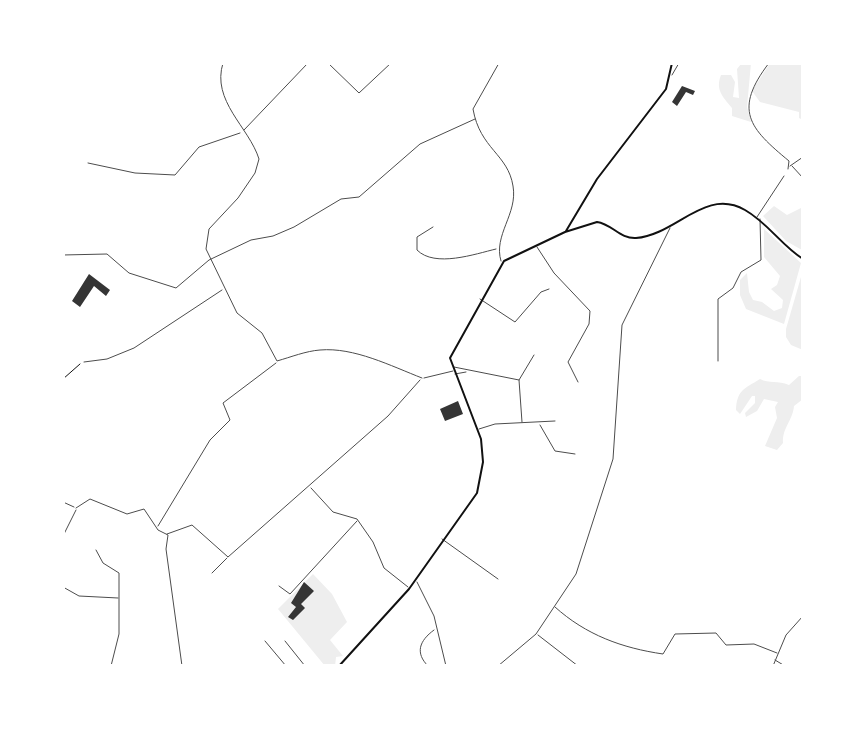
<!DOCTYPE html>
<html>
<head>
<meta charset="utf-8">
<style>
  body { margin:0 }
  #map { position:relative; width:866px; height:729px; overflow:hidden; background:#fff; font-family:Figtree,sans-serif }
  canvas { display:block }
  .frame { position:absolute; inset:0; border:65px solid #fff; pointer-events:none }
</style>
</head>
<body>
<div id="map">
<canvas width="866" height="729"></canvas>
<div class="frame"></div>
</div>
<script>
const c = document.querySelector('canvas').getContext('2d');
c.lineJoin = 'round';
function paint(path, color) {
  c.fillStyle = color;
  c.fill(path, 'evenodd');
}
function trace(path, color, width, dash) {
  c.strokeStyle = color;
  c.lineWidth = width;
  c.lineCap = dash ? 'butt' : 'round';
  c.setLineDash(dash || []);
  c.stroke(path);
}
const green = new Path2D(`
  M751 63 747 107 751 122 732 116V108C723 97 715 90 721 75H731L735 82 733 97 739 98 737 69 741 64Z
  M770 63H803V120L799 118V112L760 102 752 91Z
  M774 206 787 215 803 207 802 250 786 241 763 216Z
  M764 229 801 263 784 324 746 309 740 295V280L747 273 749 292 753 300 762 302 774 311 782 308 783 300 771 289 777 285 780 276 764 257Z
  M803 270V350L791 345 786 337V329Z
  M799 376H803V399L794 406C793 420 782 428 783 443L777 450 765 446 777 418 775 407 778 402 764 399 757 411 746 417 745 413 755 403V396H752L740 414 736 410C737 390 744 389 760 379 769 384 778 380 789 385Z
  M313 574 332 594 347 622 330 640 343 656 336 657 335 666H325L278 609Z`);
const building = new Path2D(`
  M682 86 695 91 693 95 686 92 677 106 672 102Z
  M89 274 110 290 106 296 94 286 80 307 72 301Z
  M458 401 463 414 445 421 440 409Z
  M304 582 314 591 301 604 305 608 293 620 288 617 296 607 291 603Z`);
const path = new Path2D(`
  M63 379 80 364`);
const service = new Path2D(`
  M212 573 227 558
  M775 660 785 666`);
const minor = new Path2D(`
  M223 63C211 101 249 127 259 159L255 173 238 198 209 229 206 249 237 313 262 333 277 361C291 357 306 351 320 350 354 347 391 366 422 378
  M328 63 359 93 391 63
  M499 63 473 109C480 149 508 154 513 186 518 214 493 235 501 261
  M769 63C733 110 749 128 789 161L788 169
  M672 75 679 63
  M244 130 308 63
  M88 163 135 173 175 175 199 147 240 133
  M790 166 803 157
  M792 166 803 178
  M757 217 784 176
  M433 227 417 237V250C435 268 475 254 496 249
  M537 247 554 273 590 311 589 324 568 362 578 382
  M63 255 107 254 129 273 176 288 209 260 251 240 273 236 294 227 341 199 359 197 420 144 475 119
  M480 299 515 322 541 292 549 289
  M718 361V299L733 288 741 272 761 260 760 219
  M84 362 107 359 134 348 222 290
  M454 367 519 380
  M455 374 466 372
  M424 378 453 371
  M522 422 519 380 534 355
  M540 425 555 451 575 454
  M479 429 495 424 555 421
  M311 488 333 512 357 519 373 542 384 568 408 587
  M63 502 74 507
  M76 508 90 499 127 514 144 509 158 530 168 535 166 549 182 666
  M158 526 210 440 230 420 223 403 276 363
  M167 534 192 525 228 557 388 416 420 380
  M63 536 76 510
  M442 539 498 579
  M96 550 103 563 119 573V634L111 666
  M417 582 434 616 446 666
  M279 586 290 594 357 521
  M63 587 79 596 118 598
  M555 607C586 635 622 648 663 654L675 634 716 633 726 645 754 644 777 653
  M538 635 578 666
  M265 641 286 666
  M285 641 305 666
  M428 666C415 653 419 641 434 630
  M498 666 536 634 576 574 613 459 622 325 670 228
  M773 666 786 635 803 616`);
const secondary = new Path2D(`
  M566 231 597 179 666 89 672 63
  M339 666 409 589 477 493 483 462 481 439 450 358 504 261 565 232 597 222C612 224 620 239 636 238 676 235 705 187 745 210 768 223 781 245 803 259`);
paint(green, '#eee');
paint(building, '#353535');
trace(path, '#111', 1);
trace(service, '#4c4c4c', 1);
trace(minor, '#4c4c4c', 1);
trace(secondary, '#111', 2);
</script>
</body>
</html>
